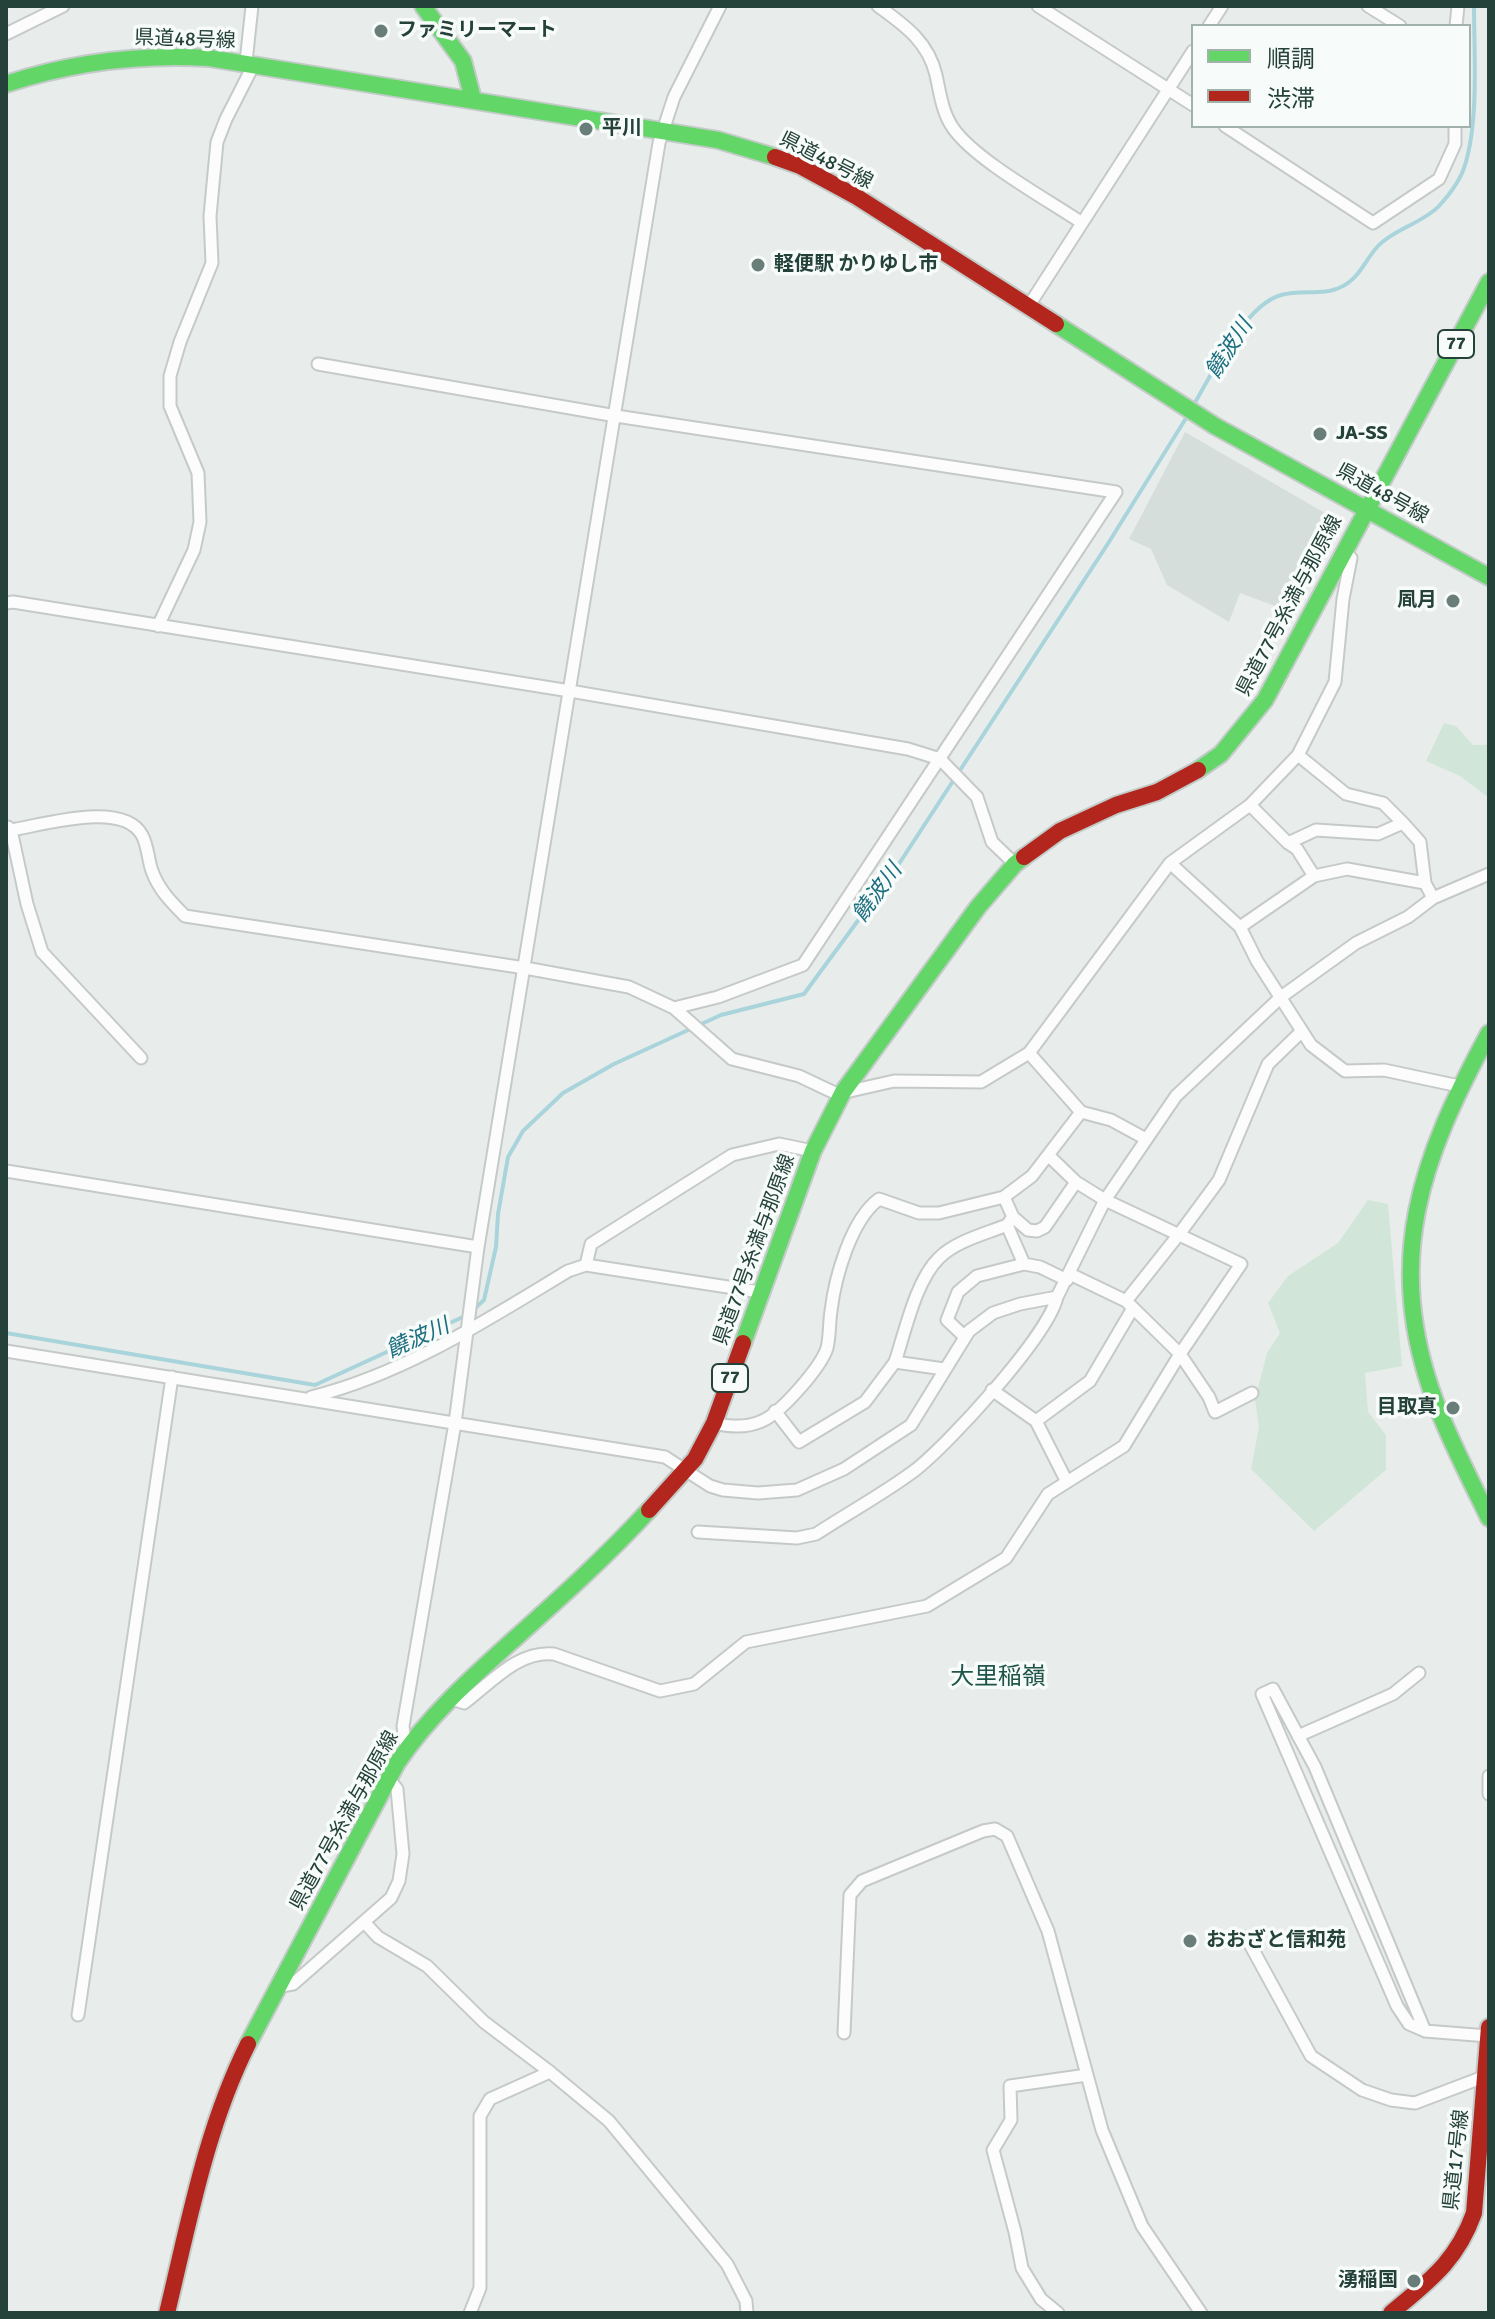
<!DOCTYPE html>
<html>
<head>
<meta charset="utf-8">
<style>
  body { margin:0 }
  #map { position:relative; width:1495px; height:2319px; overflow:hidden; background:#e8edeb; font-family:Signika,"Noto Sans JP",sans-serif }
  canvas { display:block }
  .frame { position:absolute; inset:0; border:8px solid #24423a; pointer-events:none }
  .legend { position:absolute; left:1191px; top:24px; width:280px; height:104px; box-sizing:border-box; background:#f7fbf9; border:2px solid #a3b1ad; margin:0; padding:10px 14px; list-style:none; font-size:24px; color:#24423a }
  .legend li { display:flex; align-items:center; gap:16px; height:40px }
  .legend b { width:40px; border:2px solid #a3b1ad }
</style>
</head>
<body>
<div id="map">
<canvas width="1495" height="2319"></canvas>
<div class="frame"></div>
<ul class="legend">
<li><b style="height:10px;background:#63d668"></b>順調</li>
<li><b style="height:10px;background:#b3261e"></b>渋滞</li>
</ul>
</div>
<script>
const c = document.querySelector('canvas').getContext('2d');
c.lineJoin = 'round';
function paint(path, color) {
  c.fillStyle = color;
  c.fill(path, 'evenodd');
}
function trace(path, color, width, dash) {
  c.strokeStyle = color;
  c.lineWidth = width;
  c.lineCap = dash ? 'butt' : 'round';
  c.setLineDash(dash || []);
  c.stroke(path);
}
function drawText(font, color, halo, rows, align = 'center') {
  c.font = font + ' Signika,"Noto Sans JP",sans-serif';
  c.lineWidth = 7;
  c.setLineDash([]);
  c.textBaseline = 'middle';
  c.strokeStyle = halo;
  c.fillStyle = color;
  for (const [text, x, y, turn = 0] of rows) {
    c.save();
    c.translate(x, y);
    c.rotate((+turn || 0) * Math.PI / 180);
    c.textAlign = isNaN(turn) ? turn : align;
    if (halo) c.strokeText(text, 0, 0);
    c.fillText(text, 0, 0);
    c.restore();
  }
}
const built = new Path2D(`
  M1185 432 1325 513 1330 531 1294 613 1240 593 1229 622 1167 585 1151 549 1129 539Z`);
const green = new Path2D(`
  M1444 723 1456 726 1473 745H1489V798L1460 776 1426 761Z
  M1368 1200 1388 1204 1402 1366 1365 1373 1368 1412 1386 1435V1470L1314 1531 1251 1469 1259 1427 1255 1400 1267 1353 1280 1333 1268 1303 1288 1276 1338 1243Z`);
const stream = new Path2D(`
  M1192 408C1211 375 1245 305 1281 295 1300 289 1324 296 1341 287 1359 279 1365 260 1378 246 1394 229 1423 223 1439 206 1449 195 1461 179 1465 165 1479 120 1474 53 1474 6
  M472 1311 484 1300 496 1247 498 1214 508 1157 523 1131 563 1093 614 1064 721 1015 804 994 893 873 1109 542 1188 415
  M6 1333 315 1385 465 1316`);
const street = new Path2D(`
  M878 6C904 25 928 41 936 75 940 93 942 112 953 128 975 160 1048 200 1082 223
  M1038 6 1193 105
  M1368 6 1400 26
  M1209 26 1222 6
  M1456 26 1458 6
  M6 34 63 6
  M246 62 252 6
  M1225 126 1373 223 1439 179 1455 144V126
  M1028 307 1193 51
  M318 364 616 416 1116 492 803 965 718 997 674 1008
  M6 603 13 602 570 691 908 749 940 759 977 797 992 842 1015 864
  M158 626 194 550 200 522 198 473 170 406V376L180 342 212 263 210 216 217 142 226 119 254 64
  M1298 755 1346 794 1383 803 1403 823 1420 842 1425 883 1433 898
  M1250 805 1288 843 1297 849 1314 876
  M8 827 11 830 27 904 42 952 141 1058
  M11 830C43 825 123 800 142 835 148 846 148 860 152 871 159 890 171 902 185 916L525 968 629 987 674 1008 732 1059 799 1076 837 1094 894 1081 981 1082 1029 1053 1170 863 1250 805 1298 755 1335 682 1343 599 1351 558 1343 551
  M1288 843 1316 830 1378 834 1403 823
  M1170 863 1240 927 1257 961 1311 1045 1345 1071 1384 1070 1459 1086
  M1240 927 1314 876 1347 869 1425 883
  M1029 1053 1081 1112 1111 1120 1146 1139
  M1048 1155 1076 1182 1105 1200 1241 1264 1180 1354 1209 1397 1215 1412 1252 1393
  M6 1171 478 1247
  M1004 1197 1013 1217 1007 1225 1024 1264
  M1013 1217 1028 1230 1037 1231 1045 1227 1076 1182
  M586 1265 591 1244 732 1155 779 1144 813 1151
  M1126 1301 1180 1233 1219 1180 1268 1064 1301 1032
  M965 1337 947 1320 958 1292 977 1276 1024 1264 1040 1267 1067 1280
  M6 1351 665 1457 710 1486 723 1490 758 1493 797 1490 844 1469 911 1425 969 1331 993 1313 1020 1304 1057 1297 1105 1200 1176 1096 1281 997 1356 943 1408 917 1433 898 1489 874
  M895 1362C905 1332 916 1280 939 1258 956 1241 985 1234 1007 1225
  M992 1390 1036 1421 1067 1482
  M311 1397C404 1374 487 1320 568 1271L586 1265 760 1292
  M775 1411 799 1442 865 1402 895 1362 944 1369
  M1036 1421 1090 1381 1133 1308
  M714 1423C730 1427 747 1428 762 1421 781 1413 821 1367 827 1348 830 1336 829 1323 831 1311 835 1277 851 1220 879 1199L919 1213H939L1004 1197 1032 1176 1081 1112
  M698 1532 797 1538 816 1534C848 1513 883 1494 914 1471 948 1445 1048 1336 1057 1297
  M449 1698 464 1703C491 1683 518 1650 554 1654L660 1691 694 1684 746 1642 927 1606 1006 1558 1048 1494 1124 1446 1180 1354 1126 1301 1070 1274
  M1298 1736 1393 1694 1419 1673
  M406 1748 403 1726 455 1423 478 1247 659 143 674 97 720 6
  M1489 1776V1794
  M365 1923 378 1937 427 1966 484 2022 550 2072 609 2121 727 2264 746 2301 747 2313
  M1246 1937 1311 2056 1362 2090 1391 2100 1415 2103 1486 2076
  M276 1987 293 1984 391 1898 399 1881 403 1854 397 1789 388 1778
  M78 2015 172 1377
  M1425 2031 1315 1767 1273 1689 1262 1694 1397 2006 1409 2024 1425 2031 1488 2036
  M844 2033 850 1895 862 1881 983 1831 995 1829 1007 1836 1048 1931 1102 2130 1142 2226 1201 2313
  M470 2313 480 2288V2116L490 2099 550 2072
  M1058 2313 1041 2299 1022 2268 1015 2232 993 2150 1011 2120 1010 2086 1087 2075`);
const fast = new Path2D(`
  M423 6 463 61 473 99
  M6 84C73 62 139 54 209 58L718 140 775 157
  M1056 324 1215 426 1489 577
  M1198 770 1221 754 1265 700 1489 282
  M1489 1033C1421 1159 1383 1259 1435 1401 1450 1441 1470 1479 1489 1518
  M743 1343 813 1151 843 1092 978 907 1015 864 1024 857
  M248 2044 397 1763C429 1716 469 1680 511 1642 559 1599 606 1557 649 1510`);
const jam = new Path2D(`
  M775 157 800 166 857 197 1056 324
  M1024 857 1060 831 1116 805 1157 792 1198 770
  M649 1510 695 1459 714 1423 743 1343
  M167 2313C189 2222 206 2128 248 2044
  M1391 2313C1429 2281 1457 2261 1474 2213L1489 2027`);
const markers = [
  [381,31,8,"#697e78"],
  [586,129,8,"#697e78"],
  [758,265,8,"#697e78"],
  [1320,434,8,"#697e78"],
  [1453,601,8,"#697e78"],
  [1453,1408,8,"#697e78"],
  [1190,1941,8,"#697e78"],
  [1414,2281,8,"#697e78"]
];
const shields = [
  [1456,344,36],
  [730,1378,36]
];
const shieldNames = [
  ["77",1456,344],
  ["77",730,1378]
];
const poiNames = [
  ["ファミリーマート",397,31],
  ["平川",602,129],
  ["軽便駅 かりゆし市",774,265],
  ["JA-SS",1336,434],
  ["凮月",1437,601,"right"],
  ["目取真",1437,1408,"right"],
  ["おおざと信和苑",1206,1941],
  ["湧稲国",1398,2281,"right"]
];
const streetNames = [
  ["県道48号線",185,40,2],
  ["県道48号線",826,161,27],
  ["県道48号線",1382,494,29],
  ["県道77号糸満与那原線",1290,606,-62],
  ["県道77号糸満与那原線",755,1250,-70],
  ["県道77号糸満与那原線",345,1821,-61],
  ["県道17号線",1457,2160,-84]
];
const waterNames = [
  ["饒波川",1230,349,-57],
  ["饒波川",878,893,-54],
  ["饒波川",418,1339,-24]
];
const quarterNames = [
  ["大里稲嶺",998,1678]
];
paint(built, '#d6dedb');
paint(green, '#d1e6d8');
trace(stream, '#a9d4db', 4);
trace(street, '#c5cac8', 15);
trace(fast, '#c3cbc8', 20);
trace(jam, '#c3cbc8', 20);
trace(street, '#fcfcfc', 11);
trace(fast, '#63d668', 16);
trace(jam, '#b3261e', 16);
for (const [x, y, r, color] of markers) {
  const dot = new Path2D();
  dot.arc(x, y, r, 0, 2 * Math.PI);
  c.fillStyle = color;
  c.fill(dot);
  trace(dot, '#f7fbf9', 3);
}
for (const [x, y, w] of shields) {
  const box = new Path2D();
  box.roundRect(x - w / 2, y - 14, w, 28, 6);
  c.fillStyle = '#f7fbf9';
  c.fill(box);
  trace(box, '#24423a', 2);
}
drawText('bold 18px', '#24423a', null, shieldNames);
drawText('bold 20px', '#24423a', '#f7fbf9', poiNames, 'left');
drawText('20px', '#24423a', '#f7fbf9', streetNames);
drawText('italic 22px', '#1c6f80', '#f7fbf9', waterNames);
drawText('24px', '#1f5548', '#f7fbf9', quarterNames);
</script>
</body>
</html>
